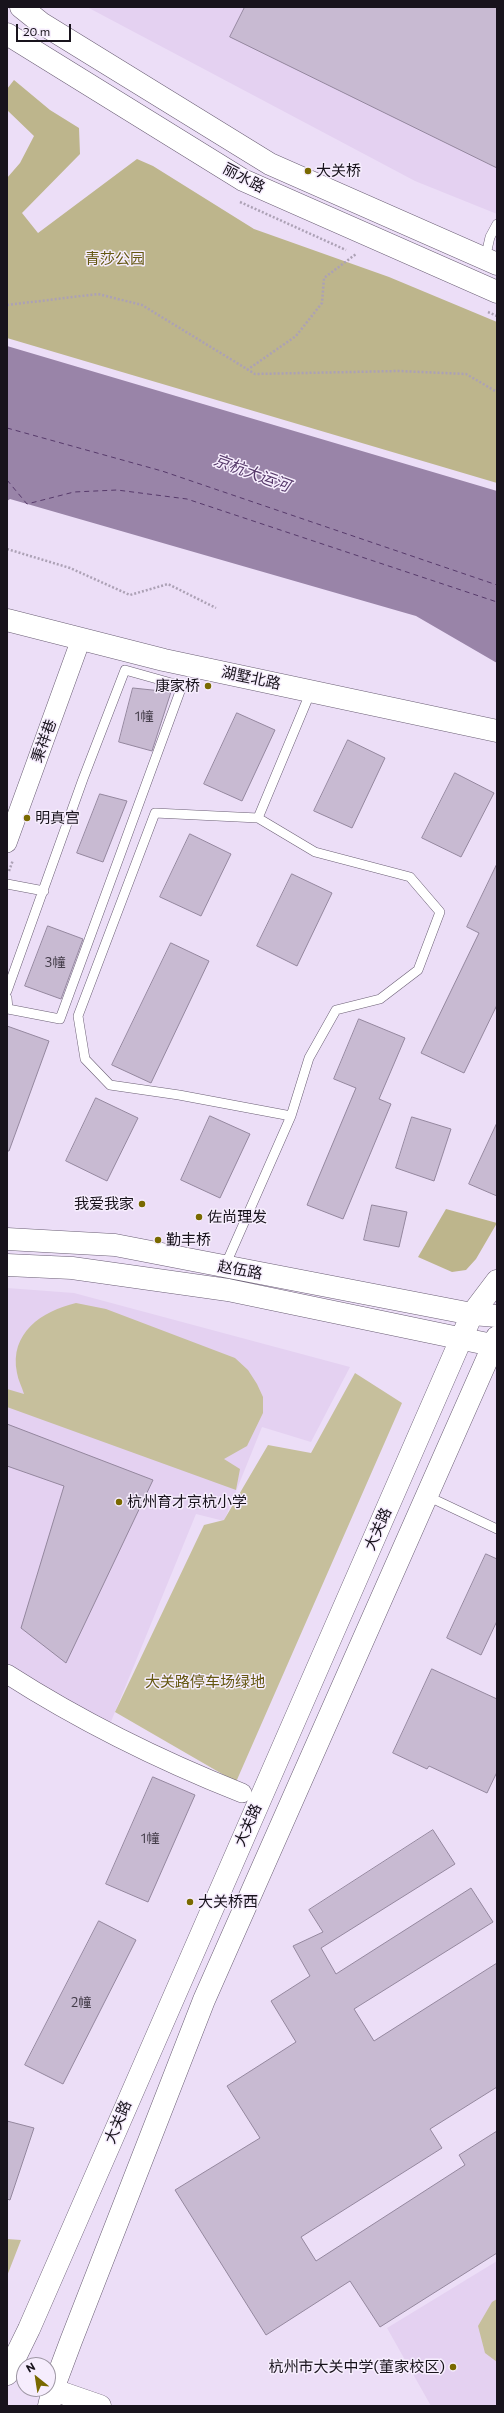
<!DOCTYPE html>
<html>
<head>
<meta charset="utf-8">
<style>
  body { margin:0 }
  #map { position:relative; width:504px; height:2413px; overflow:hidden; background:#ecdef7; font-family:Commissioner,sans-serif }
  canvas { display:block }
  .frame { position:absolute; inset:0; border:8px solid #18131c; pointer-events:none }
  .north { position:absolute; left:16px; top:2357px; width:40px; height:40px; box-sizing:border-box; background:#f6edfd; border:1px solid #9d96a3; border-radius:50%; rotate:330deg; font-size:11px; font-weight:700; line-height:16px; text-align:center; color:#18131c }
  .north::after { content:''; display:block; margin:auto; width:14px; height:18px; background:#796900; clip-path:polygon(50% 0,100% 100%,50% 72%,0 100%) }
  .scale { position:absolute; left:16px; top:24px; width:55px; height:18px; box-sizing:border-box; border:2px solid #18131c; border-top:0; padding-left:5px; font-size:12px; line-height:14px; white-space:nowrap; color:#18131c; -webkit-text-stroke:3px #f6edfd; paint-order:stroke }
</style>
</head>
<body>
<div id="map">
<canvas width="504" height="2413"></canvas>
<div class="frame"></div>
<div class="north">N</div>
<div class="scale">20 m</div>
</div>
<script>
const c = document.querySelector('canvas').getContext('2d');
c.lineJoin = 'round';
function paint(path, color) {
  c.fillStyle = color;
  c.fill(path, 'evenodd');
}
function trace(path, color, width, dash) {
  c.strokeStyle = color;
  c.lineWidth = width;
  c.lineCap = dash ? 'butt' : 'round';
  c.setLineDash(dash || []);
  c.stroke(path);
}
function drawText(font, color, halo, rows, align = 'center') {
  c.font = font + ' Commissioner,"Noto Sans SC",sans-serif';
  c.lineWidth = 3;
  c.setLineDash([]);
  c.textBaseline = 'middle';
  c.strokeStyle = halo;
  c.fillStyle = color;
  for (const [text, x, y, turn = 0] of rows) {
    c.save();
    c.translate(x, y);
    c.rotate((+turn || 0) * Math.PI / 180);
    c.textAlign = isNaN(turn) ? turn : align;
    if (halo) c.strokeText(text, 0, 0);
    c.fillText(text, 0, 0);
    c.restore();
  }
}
const built = new Path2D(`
  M87 7H497V214L415 181Z
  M7 1288 74 1293 350 1367 311 1442 262 1427 224 1521 196 1514 108 1729 7 1666Z
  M497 2261V2406H431L387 2328Z`);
const green = new Path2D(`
  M76 1303 106 1309 235 1358 248 1370 257 1384 263 1397V1413L247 1446 224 1459 240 1469 236 1490 7 1407V1389L24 1394C22 1387 18 1380 17 1373 9 1333 42 1311 76 1303Z
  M355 1373 402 1403 236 1782 115 1712 204 1525 224 1520 268 1445 311 1453Z
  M7 2239 21 2240 7 2276Z
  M497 2299V2362L485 2353 478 2326 492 2302Z`);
const forest = new Path2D(`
  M14 80 50 110 79 128 80 154 22 213 38 233 137 159 153 166 254 229 389 277 497 322V483L7 338V178L20 163 34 136 7 110V89Z
  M446 1209 497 1223 476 1259 466 1270 452 1272 418 1257Z`);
const water = new Path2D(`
  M7 346 497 491V663L416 616 10 499 7 501Z`);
const ferry = new Path2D(`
  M7 428 162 471 497 585
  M7 480 27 504 74 492 117 490 187 499 497 602`);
const building = new Path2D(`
  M245 7H497V168L230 37Z
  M133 688 171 692 152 751 119 742Z
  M237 713 275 730 242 801 204 784Z
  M348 740 385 758 352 828 314 811Z
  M455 773 494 793 461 857 422 838Z
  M100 794 127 801 103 862 77 853Z
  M190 834 231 854 201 916 160 897Z
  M497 864V1005L464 1073 421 1053 479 933 467 927Z
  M292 874 332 893 297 966 257 946Z
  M48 926 83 939 61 999 25 986Z
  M171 943 209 961 151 1083 112 1065Z
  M359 1019 405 1038 379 1099 391 1104 343 1219 307 1205 356 1088 334 1079Z
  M7 1026 49 1041 9 1151H7Z
  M96 1098 138 1118 107 1181 66 1161Z
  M210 1116 250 1134 220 1198 181 1180Z
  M412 1117 451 1129 434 1181 396 1168Z
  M497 1123V1196L469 1184Z
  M372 1205 407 1212 399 1247 364 1240Z
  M7 1424 153 1480 66 1663 21 1628 64 1486 7 1466Z
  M486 1554 497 1559V1621L481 1655 447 1638Z
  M432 1669 497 1699V1772L487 1793 429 1766 427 1769 393 1753Z
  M153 1777 195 1795 148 1902 106 1884Z
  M433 1830 455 1864 321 1948 336 1974 471 1888 493 1922 354 2009 374 2041 497 1963V2087L430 2129 442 2148 301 2237 316 2261 465 2165 459 2155 497 2131V2253L380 2327 350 2281 266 2335 175 2190 260 2138 227 2086 296 2042 271 2001 310 1976 293 1946 323 1932 309 1910Z
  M99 1921 136 1940 63 2084 25 2065Z
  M7 2121 34 2128 10 2200 7 2199Z`);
const path = new Path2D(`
  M240 202 346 250
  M7 305 98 294 142 305 255 374 399 371 466 374 497 392
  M488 312 497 316
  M247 370 296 336 322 303 324 278 356 254
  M7 549 70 568 130 595 168 584 216 608
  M9 871 13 860`);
const lane = new Path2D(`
  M485 259 490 237 497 224
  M258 818 311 691
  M7 884 44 891
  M7 991 83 779 125 670 182 686 60 1019 8 1009 7 998
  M225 1266 291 1116 309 1058 336 1010 380 999 418 970 440 912 410 877 315 852 258 818 155 813 78 1016 85 1059 110 1085 179 1095 291 1116
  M427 1496 497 1529`);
const street = new Path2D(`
  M7 843 81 639
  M7 1674C82 1722 159 1760 242 1793`);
const secondary = new Path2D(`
  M21 7 41 23 270 164 497 264
  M7 34 243 180 497 292
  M7 620 164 660 497 731
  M7 1239 115 1245 472 1314 497 1316
  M7 1265 72 1268 228 1290 497 1346`);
const primary = new Path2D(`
  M7 2374 29 2329 472 1314 497 1281
  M48 2388 100 2406
  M49 2406 53 2389 71 2341 204 2000 497 1337`);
const markers = [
  [308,171,4,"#796900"],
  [208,686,4,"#796900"],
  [27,818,4,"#796900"],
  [142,1204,4,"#796900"],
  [199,1217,4,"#796900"],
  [158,1240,4,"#796900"],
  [119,1502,4,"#796900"],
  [190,1902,4,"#796900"],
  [453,2367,4,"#796900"]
];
const numberNames = [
  ["1幢",144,717],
  ["3幢",55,963],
  ["1幢",150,1839],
  ["2幢",81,2003]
];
const poiNames = [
  ["大关桥",316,171],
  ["康家桥",200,686,"right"],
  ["明真宫",35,818],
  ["我爱我家",134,1204,"right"],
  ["佐尚理发",207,1217],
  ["勤丰桥",166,1240],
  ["杭州育才京杭小学",127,1502],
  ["大关桥西",198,1902],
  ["杭州市大关中学(董家校区)",445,2367,"right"]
];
const streetNames = [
  ["丽水路",244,178,28],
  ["湖墅北路",251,678,12],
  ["秉祥巷",44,741,-70],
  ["赵伍路",240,1270,10],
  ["大关路",378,1529,-66],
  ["大关路",248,1825,-66],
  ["大关路",118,2122,-67]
];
const parkNames = [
  ["青莎公园",115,259],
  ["大关路停车场绿地",205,1682]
];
const waterNames = [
  ["京杭大运河",252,473,20]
];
paint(built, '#e4d1f1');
paint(green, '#c6bf9c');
paint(forest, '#bdb58c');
paint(water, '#9984a8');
trace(ferry, '#573a6b', 1, [5, 4]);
paint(building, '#c8bad2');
trace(building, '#94879e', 1);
trace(lane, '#6b5f75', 10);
trace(street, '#6b5f75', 20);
trace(secondary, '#6b5f75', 23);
trace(primary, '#6b5f75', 23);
trace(path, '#aca1b5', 2.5, [2, 2]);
trace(lane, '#fff', 9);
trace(street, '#fff', 19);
trace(secondary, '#fff', 22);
trace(primary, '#fff', 22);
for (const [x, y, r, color] of markers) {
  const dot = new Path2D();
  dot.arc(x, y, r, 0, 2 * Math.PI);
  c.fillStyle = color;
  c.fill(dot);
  trace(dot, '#f6edfd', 1.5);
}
drawText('13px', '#443d4a', null, numberNames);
drawText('15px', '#18131c', '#f6edfd', poiNames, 'left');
drawText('15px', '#18131c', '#f6edfd', streetNames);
drawText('15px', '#645711', '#f6edfd', parkNames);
drawText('italic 16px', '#573a6b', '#f6edfd', waterNames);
</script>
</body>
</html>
